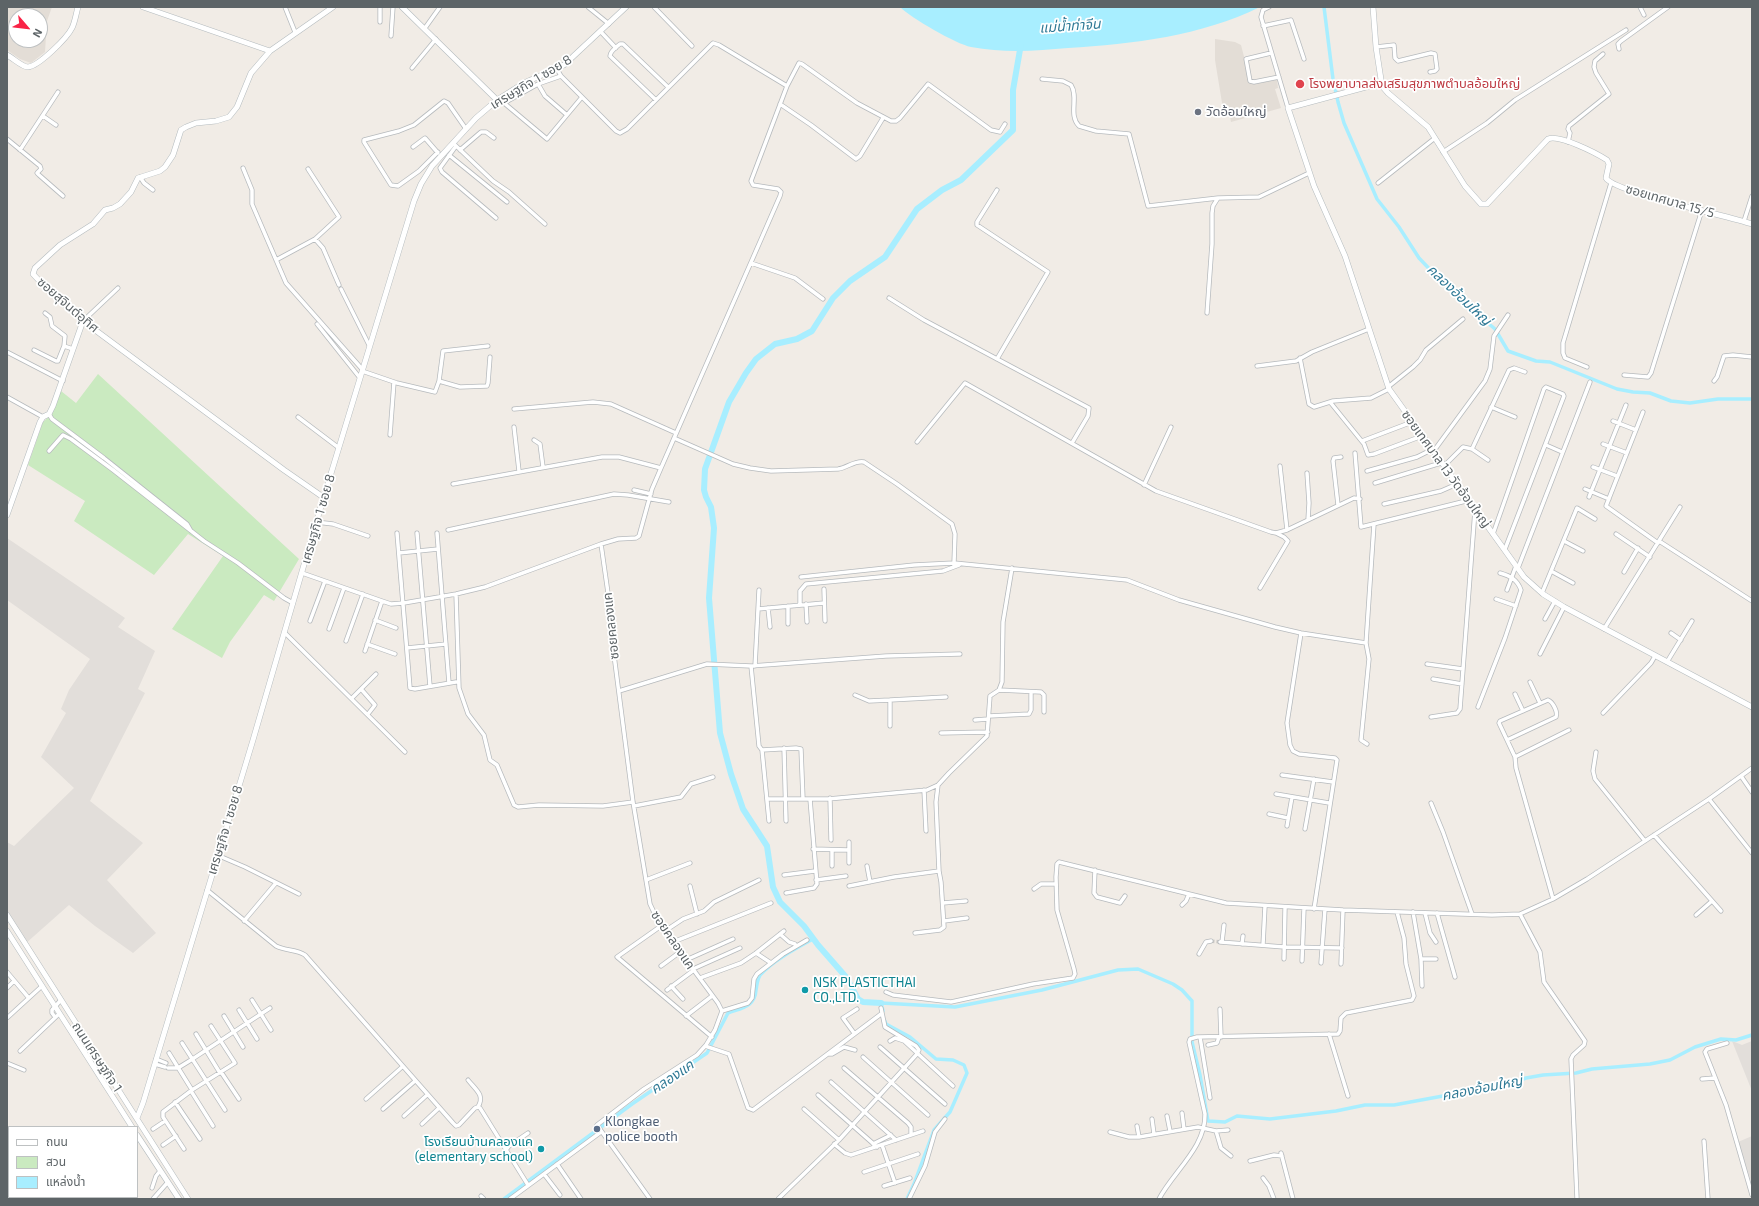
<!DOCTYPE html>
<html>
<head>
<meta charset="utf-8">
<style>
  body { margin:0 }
  #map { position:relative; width:1759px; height:1206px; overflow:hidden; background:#f1ece6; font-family:"Exo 2","Noto Sans Thai",sans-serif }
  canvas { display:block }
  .frame { position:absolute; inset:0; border:8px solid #5d6467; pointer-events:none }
  .legend { position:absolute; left:8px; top:1126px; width:130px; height:72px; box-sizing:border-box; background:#fff; border:1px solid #bec1c2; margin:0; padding:5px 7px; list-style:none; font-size:12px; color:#5d6467 }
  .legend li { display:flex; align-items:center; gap:8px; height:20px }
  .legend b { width:20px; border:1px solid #bec1c2 }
  .north { position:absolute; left:8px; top:8px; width:40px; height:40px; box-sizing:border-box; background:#fff; border:1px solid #bec1c2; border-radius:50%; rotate:118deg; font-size:11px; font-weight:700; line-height:16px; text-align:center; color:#5d6467 }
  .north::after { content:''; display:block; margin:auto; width:14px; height:18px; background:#f92346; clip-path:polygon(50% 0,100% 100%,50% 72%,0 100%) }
</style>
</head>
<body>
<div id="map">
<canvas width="1759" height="1206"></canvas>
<div class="frame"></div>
<ul class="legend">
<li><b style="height:5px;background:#fff"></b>ถนน</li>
<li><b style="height:11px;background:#caeac0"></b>สวน</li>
<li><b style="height:11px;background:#a8eeff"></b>แหล่งน้ำ</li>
</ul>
<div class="north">N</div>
</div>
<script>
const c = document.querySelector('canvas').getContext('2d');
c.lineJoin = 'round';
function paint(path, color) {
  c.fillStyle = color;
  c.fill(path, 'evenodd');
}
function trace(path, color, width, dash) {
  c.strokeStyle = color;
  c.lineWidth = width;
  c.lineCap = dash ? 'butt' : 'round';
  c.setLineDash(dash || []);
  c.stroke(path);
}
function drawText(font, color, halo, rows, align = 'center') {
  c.font = font + ' "Exo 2","Noto Sans Thai",sans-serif';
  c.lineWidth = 3.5;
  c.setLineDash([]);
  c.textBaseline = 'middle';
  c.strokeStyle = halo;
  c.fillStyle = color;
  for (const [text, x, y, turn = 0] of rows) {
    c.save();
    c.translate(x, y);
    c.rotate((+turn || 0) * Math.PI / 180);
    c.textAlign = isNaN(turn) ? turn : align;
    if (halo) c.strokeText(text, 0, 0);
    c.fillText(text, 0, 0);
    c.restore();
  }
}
const industrial = new Path2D(`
  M7 538 125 618 118 627 155 651 138 689 145 693 90 801 143 843 107 880 156 933 133 953 95 926 69 905 25 944 7 916V842L14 846 74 788 41 757 66 713 61 709 69 690 90 659 7 600Z
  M1732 1041 1742 1045 1752 1041V1091Z
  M1752 1136V1184L1738 1142Z`);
const education = new Path2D(`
  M7 7H52L47 21 45 52 31 63 20 59 7 50ZM16 16H40V40H16Z
  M1215 39 1235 42 1241 45 1251 84 1277 80 1278 88 1275 89 1281 108 1231 122 1230 117 1224 115 1215 60Z`);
const green = new Path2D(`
  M98 374 299 559 274 601 264 595 230 642 222 658 172 629 223 556 188 534 154 575 74 521 85 501 28 465 43 422 52 414 61 391 76 403Z`);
const water = new Path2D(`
  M900 7H1260C1201 36 1133 44 1068 48 1036 51 1003 53 971 47 956 44 911 18 900 7Z`);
const canal = new Path2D(`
  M1324 7 1333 79 1338 102 1344 123 1377 199 1399 227 1419 258 1437 277 1464 303 1495 329 1508 351 1536 361 1550 362 1617 389 1633 392 1650 393 1671 401 1690 403 1718 399H1752
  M883 1011 881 1003 955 1007 1042 990 1118 970 1138 969 1173 984 1182 990 1192 1001V1042L1200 1075 1208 1121 1225 1122 1237 1116 1270 1119 1336 1111 1365 1105H1394L1481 1089 1496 1085 1510 1084 1526 1078 1543 1075 1576 1073 1592 1069 1650 1064 1670 1060 1695 1047 1721 1039 1736 1040 1752 1035
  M885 1021 886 1024 910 1037 936 1059 953 1060 964 1065 967 1073 950 1112 934 1130 914 1184 907 1199
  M504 1199 632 1104 707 1053 728 1013C741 1008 755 1007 756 990 757 985 757 980 760 975 774 960 795 949 813 939`);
const river = new Path2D(`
  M881 1003 863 1002 858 999 846 977 818 945 804 926 780 902 773 887 767 846 743 809 731 774 720 733 709 598 714 528 711 507 706 497 704 490 705 469 729 402 746 373 756 359 775 344 797 339 812 331 833 298 850 281 885 257 917 209 942 190 961 180 1013 130V90L1021 44`);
const streetTunnel = new Path2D(`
  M1211 941 1220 942`);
const street = new Path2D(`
  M285 7 295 32
  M588 7 609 24
  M654 7 692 46
  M1269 7 1263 10 1261 17 1288 108
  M1640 7 1644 15
  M380 22V7
  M1263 26 1291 20 1304 59
  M425 28 440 7
  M601 32 616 48
  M391 36 393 7
  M1376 47 1394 45 1395 58 1398 61 1431 53 1435 54 1437 69 1435 71 1430 72
  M1619 49 1618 44 1621 41 1668 7
  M1271 53 1246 59 1250 81 1254 82 1279 77
  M412 68 436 39
  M557 69 561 76 616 131 620 133 627 129 713 43 719 45 787 86
  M561 76 538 84 504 103 547 139 582 97
  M1042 79 1063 81 1071 85C1079 97 1068 115 1079 126L1096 131 1129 134 1148 206 1218 198
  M538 84 545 96 567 115
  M656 100 610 56C610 52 616 47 620 44H623L668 87
  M780 104 811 125 856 159 860 156 883 118
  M43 116 56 125
  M7 139 40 166 41 169 37 173 39 175 63 196
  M1568 142 1570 133 1568 129 1569 126 1609 94 1596 73 1594 67 1595 61 1603 54
  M453 143 493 181 509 192 545 224
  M456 146 440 168 442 172 496 218
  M413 147 425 138 438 153
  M20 150 58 92
  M460 150 481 132H486L494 138
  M438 152 419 171 398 186 391 185 364 142V140L399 131 414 125 444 101 448 103 466 129
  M1443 152 1487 123 1515 100 1626 30
  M449 155 507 202
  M243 168 252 190V204L286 283 362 369
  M308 169 339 217 315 239
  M140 177 144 183 153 190
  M1378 183 1435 138
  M1744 221 1752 196
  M276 260 315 239 323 248 339 285
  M751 263 795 278 823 299
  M341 289 369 345
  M889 298 924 320 1089 408 1088 416 1072 443
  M45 313 50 317 52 326 65 336 64 346 73 349
  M1207 313 1212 244V213L1213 206 1218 198 1259 197 1309 173
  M83 321 118 288
  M317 324 360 378
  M34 350 56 361H58L64 346
  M7 352 63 381
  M1300 358 1309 404 1314 407 1333 401 1371 398 1389 389
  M997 359 1048 272 977 225V222L997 190
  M1257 366 1296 361 1312 352 1369 329
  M1587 367 1565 358 1563 353V343L1611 183
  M362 371 397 383 435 392 439 381 443 351 488 346
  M1624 375 1648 377 1651 373 1702 210
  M439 381 460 387 487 386 488 383 490 357
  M1714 381 1717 377 1724 356 1733 355 1752 357
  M1388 387 1413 367 1420 360 1426 350 1463 319
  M7 397 43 417
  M1330 402 1364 444 1368 455 1374 454 1422 436
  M1491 407 1515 417
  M514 409 593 402 611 404 676 433
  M1643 412 1606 506 1658 543
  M49 414 52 419 104 458 187 524 191 531
  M298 417 339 448
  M1613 421 1636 430
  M514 427 519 471
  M390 435 394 382
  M674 438 733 464 750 468 771 471 838 469C847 468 855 460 864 462L897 484 952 524 955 534 954 563 1127 580 1179 600 1275 627 1301 633 1366 643
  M534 440 540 444 543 467
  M1362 441 1412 422
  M917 442 965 383 1156 491 1271 532 1276 533 1287 530 1354 498 1360 499
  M1603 444 1627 453
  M1546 445 1562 452
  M1472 449 1509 370 1514 368 1525 372
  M49 451 63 435 71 439 113 470 204 541 238 563 284 598 293 603
  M1433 452 1485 381 1490 369 1494 336 1508 315
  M1355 453 1361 527 1470 500
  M1280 466 1287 530
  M1444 466 1463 447 1472 449 1488 460
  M1593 467 1617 476
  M1367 471 1417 457 1431 450
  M1307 473 1309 503 1308 520
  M1375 483 1441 463
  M453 484 602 457H619L661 468
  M1144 485 1171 427
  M1585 489 1609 499
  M634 490 651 494
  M1589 497 1626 405
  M1384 504 1441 491 1457 484
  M1338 505 1333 461 1334 458 1341 457
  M316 522 333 524 368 536
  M448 530 614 494 628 495 669 502
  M397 533 410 688 415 689 456 682
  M417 533 430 686
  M437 533 449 683
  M1493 534 1544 389 1546 387 1563 394 1564 396 1505 549
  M1616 534 1650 557
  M1564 541 1583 551
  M1659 541 1752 601
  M601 544 609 600 610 624 633 802 650 904 659 923 718 1003 722 1011 715 1030 706 1045 697 1055 644 1089 597 1125 650 1199
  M399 553 438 549
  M1518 568 1590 382
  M1551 571 1573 583
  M1624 572 1638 548
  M302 573 382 601 391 604 404 603 456 594 485 587 601 544 618 539 636 538 639 536 652 489 661 468 780 196 781 192 778 189 753 185 751 181 787 86 799 63 802 64 857 103 891 121H896L900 118 928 84 991 130 1000 132 1005 124
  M801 577 914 565 954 563V566
  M1260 588 1288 541 1284 537 1276 533
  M824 589 825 621
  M1507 590 1516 566
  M1542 593 1577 508 1595 519
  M456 594 459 688 468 714 484 735 490 760 497 765 514 805 518 807 539 805 603 806 633 802
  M1496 599 1516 606
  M806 604 807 622
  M800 605V591L806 584 943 571 959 565
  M768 608 770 627
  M758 609 824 603
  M1545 619 1555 601
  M375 620 396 628
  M310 621 325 581
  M788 624V606
  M329 629 344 588
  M1604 629 1680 507
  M285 633 405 752
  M1301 633 1287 723 1290 745 1293 751 1299 754 1335 758 1337 760 1314 909
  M1671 633 1681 640
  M346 641 363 594
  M367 644 395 654
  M407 648 446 644
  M365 651 382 601
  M1540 654 1564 607
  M1667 662 1692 621
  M1427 664 1463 669
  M751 666 759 746 762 750 769 821
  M755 666 759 590
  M1433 679 1462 684
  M1530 682 1540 703
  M361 689 375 705 368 714
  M999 690 1041 692 1044 695V712
  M619 691 707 664 751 666 886 656 960 654
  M1515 694 1523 711
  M855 695 869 701 890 700
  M352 698 376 674
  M1478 707 1505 638 1521 590C1517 579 1510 576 1500 573
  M1603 713 1651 663 1655 656
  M989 716 1029 714 1031 710V694
  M1431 717 1457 713 1460 709 1475 510
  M975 720 988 719
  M890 726V700L946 697
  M941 733 988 732
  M1507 740 1556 717C1558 712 1553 702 1548 700L1500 721 1499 723 1515 757 1516 768 1553 899
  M1367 744 1361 740 1369 659 1366 643 1374 524
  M784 748 786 821
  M762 750 796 748 801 749 803 799
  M1596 752 1593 771 1595 779 1645 841
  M1515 757 1569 730
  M1282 775 1333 782
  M1741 776 1752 792
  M924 790 926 831
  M1276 794 1329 803
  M830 798 831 840
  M768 799H828L927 790 938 785 949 773 987 736 990 696 999 690 1002 682 1003 622 1012 568
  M1709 799 1752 853
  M1431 803 1443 832 1472 914
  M634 806 681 797 691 784 713 777
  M1269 814 1288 818
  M1287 826 1292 797
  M1305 829 1314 779
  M1654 835 1721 911
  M813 849 849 850
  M832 850V866
  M217 855 245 867 299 894
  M849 863V842
  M867 866 870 882
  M1095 870 1094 893 1097 897 1120 903 1125 896
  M784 875 815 871
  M646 880 690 863
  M816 880 846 876
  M690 886 697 914
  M849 886 894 877 939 871 936 802 938 785
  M1034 889 1041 884H1056
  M207 890 276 946C286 951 296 949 305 955L453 1123 456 1126 459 1125 475 1108 478 1107 480 1108 528 1185
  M786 893 814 888 817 884 810 799
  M943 903 966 901
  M1182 905 1186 901 1189 894
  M1413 912 1421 959 1422 986
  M1425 913 1430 933 1436 942
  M1437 913 1455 977
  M1520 914 1540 952 1544 982 1585 1041 1584 1045 1573 1055 1571 1059 1577 1199
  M1696 915 1712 901
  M244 921 276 883
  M944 921 967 918
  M661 926 617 957 712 1037
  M665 931 683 919 704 911 714 902 759 880
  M915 933 940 930 944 927 941 882 939 871
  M780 934 789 942 795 944
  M673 942 771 903
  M1220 942 1284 947 1342 948
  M1222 942 1224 925
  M1242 944 1243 936
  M1263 945 1265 906
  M756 953 771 963
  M1199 954 1206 942 1211 941
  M1284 959 1285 908
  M1421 959H1436
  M686 960 733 939
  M1302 961 1304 908
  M1321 963 1325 909
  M1341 964 1343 910
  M661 966 680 952
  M693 969 740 948
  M7 972 28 997
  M700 978 741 963 756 953 784 931
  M671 986 683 999
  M7 988 14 981
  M667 990 694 970
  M886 992 893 995 951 1002 1033 984 1073 978 1075 974 1074 969 1057 910 1056 877 1057 864 1059 862 1226 903 1343 910 1492 915 1520 914 1553 899 1587 879 1709 799 1752 768
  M252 1000 271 1030
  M1220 1009 1221 1037
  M239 1010 257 1039
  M722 1011 748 1003 752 998 754 979 757 974 783 954 807 940
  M224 1016 243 1047
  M686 1016 712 996
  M55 1017 52 1013V1010L60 1001
  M7 1018 42 986
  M854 1033 843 1018 857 1009
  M196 1034 220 1073
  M1329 1034 1348 1096
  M1200 1037 1210 1098
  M890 1041 895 1038 904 1041 953 1086
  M182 1043 225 1110
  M1727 1043 1707 1049 1705 1052 1726 1105 1752 1195
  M1208 1045 1217 1043 1219 1037
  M705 1046 729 1054 748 1108 753 1110 881 1014
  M880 1047 945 1104
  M20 1051 59 1014
  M169 1053 192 1090
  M828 1054H832L844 1047 855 1050
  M863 1057 928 1115
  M156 1059 166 1063
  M7 1063 24 1070
  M155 1064 165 1067
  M168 1068H178L191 1060 270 1008
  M844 1068 908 1123 911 1127V1135
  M221 1072 239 1099
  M1702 1079 1715 1078
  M468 1080C476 1090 485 1095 478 1107
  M831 1082 896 1140
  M191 1091 213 1126
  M818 1095 877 1147
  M366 1099 402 1067
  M175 1102 200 1139
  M383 1109 415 1081
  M804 1109 839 1140
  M1182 1113 1184 1129
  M404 1116 427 1095
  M1167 1116 1170 1131
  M1152 1119 1154 1134
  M422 1124 439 1108
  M1137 1126 1139 1137 1198 1127 1216 1131 1228 1130
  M153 1129 165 1121
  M1216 1131 1221 1148 1231 1156
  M1110 1132 1129 1137H1139
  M1704 1141 1708 1199
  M834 1144 845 1153 851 1155 923 1131
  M873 1144 891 1135
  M163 1145 176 1136
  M882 1145 895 1183
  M184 1149 163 1117V1112L192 1090 235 1063 211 1026
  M506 1150 509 1146 528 1133
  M1281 1153 1293 1199
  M1250 1161 1274 1155 1282 1156
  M557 1164 581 1199
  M864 1172 918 1154
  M544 1174 560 1195
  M1263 1178 1269 1186 1274 1199
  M884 1186 910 1178
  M152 1188 156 1176 160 1171
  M481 1196 484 1199
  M153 1199 168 1182
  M510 1199 601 1132
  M778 1199 839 1140 917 1054 919 1050 916 1046 885 1027 881 1008
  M909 1199 925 1166 935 1132 945 1119
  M1159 1199C1173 1172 1206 1147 1205 1114L1189 1042 1190 1039 1197 1037 1338 1034 1340 1031 1341 1018 1346 1013 1412 1000 1414 996 1406 964 1404 938 1397 912`);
const secondary = new Path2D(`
  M143 7 270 51
  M402 7 497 100
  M1373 7 1376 47 1382 86 1388 93 1428 127 1465 186 1481 204H1487L1548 139C1559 134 1596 153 1607 160L1609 164 1606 178C1614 192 1729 216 1752 224
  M7 55C13 58 22 67 28 67 39 66 67 38 72 28 75 22 76 14 78 7
  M1381 83 1288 108 1314 186 1345 256 1389 389 1524 577 1543 594 1564 607 1752 707
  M323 497 284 470 83 321 47 289 33 274 35 268 60 245 93 224 105 210 113 208 120 204 131 192 138 178 160 171 165 167 173 155 181 130 186 127 196 123 216 121 229 117 237 107 251 73 270 51 333 7
  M7 515 40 422 43 417 49 414 53 406 83 321
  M7 915 188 1199
  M7 931 132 1127
  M137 1118 143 1103 253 740 319 513 414 201 421 184 432 166 476 118 497 100 524 83 564 65 626 7
  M137 1135 179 1199`);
const markers = [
  [1300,84,5,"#e0444e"],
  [1198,112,4,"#6b7280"],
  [805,990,4,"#0f9aa8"],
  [597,1129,4,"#5c6f8a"],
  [541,1149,4,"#0f9aa8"]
];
const streetNames = [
  ["เศรษฐกิจ 1 ซอย 8",531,82,-31],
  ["ซอยเทศบาล 15/5",1670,201,16],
  ["ซอยสุจินต์อุทิศ",68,305,41],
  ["ซอยเทศบาล 13 วัดอ้อมใหญ่",1446,469,54],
  ["เศรษฐกิจ 1 ซอย 8",318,519,-74],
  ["ซอยคลองแค",611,626,-96],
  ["เศรษฐกิจ 1 ซอย 8",225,830,-73],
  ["ซอยคลองแค",673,940,56],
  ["ถนนเศรษฐกิจ 1",97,1057,57]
];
const healthNames = [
  ["โรงพยาบาลส่งเสริมสุขภาพตำบลอ้อมใหญ่",1309,84]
];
const worshipNames = [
  ["วัดอ้อมใหญ่",1206,112]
];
const cultureNames = [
  ["NSK PLASTICTHAI",813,983],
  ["CO.,LTD.",813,998],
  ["โรงเรียนบ้านคลองแค",533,1142,"right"],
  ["(elementary school)",533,1157,"right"]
];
const serviceNames = [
  ["Klongkae",605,1122],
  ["police booth",605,1137]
];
const waterNames = [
  ["แม่น้ำท่าจีน",1070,26,-4],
  ["คลองอ้อมใหญ่",1459,295,43],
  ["คลองแค",672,1077,-34],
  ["คลองอ้อมใหญ่",1482,1088,-11]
];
paint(industrial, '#e2deda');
paint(education, '#e3ddd6');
paint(green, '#caeac0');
paint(water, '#a8eeff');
trace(canal, '#a8eeff', 3.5);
trace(river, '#a8eeff', 6);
trace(streetTunnel, '#cccac6', 3.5, [3.5, 2]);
trace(street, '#b6babd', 5);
trace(secondary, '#b4bbbe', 6);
trace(street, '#fff', 3.5);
trace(secondary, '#fff', 5);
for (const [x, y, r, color] of markers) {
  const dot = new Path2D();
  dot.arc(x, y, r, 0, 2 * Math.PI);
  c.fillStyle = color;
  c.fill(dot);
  trace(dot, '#fff', 1.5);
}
drawText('13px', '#5d6467', '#fff', streetNames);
drawText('13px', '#be3a42', '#fff', healthNames, 'left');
drawText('13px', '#5b616d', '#fff', worshipNames, 'left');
drawText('13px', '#0d838f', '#fff', cultureNames, 'left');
drawText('13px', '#4e5e75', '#fff', serviceNames, 'left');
drawText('italic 14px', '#307a96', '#fff', waterNames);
</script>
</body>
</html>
